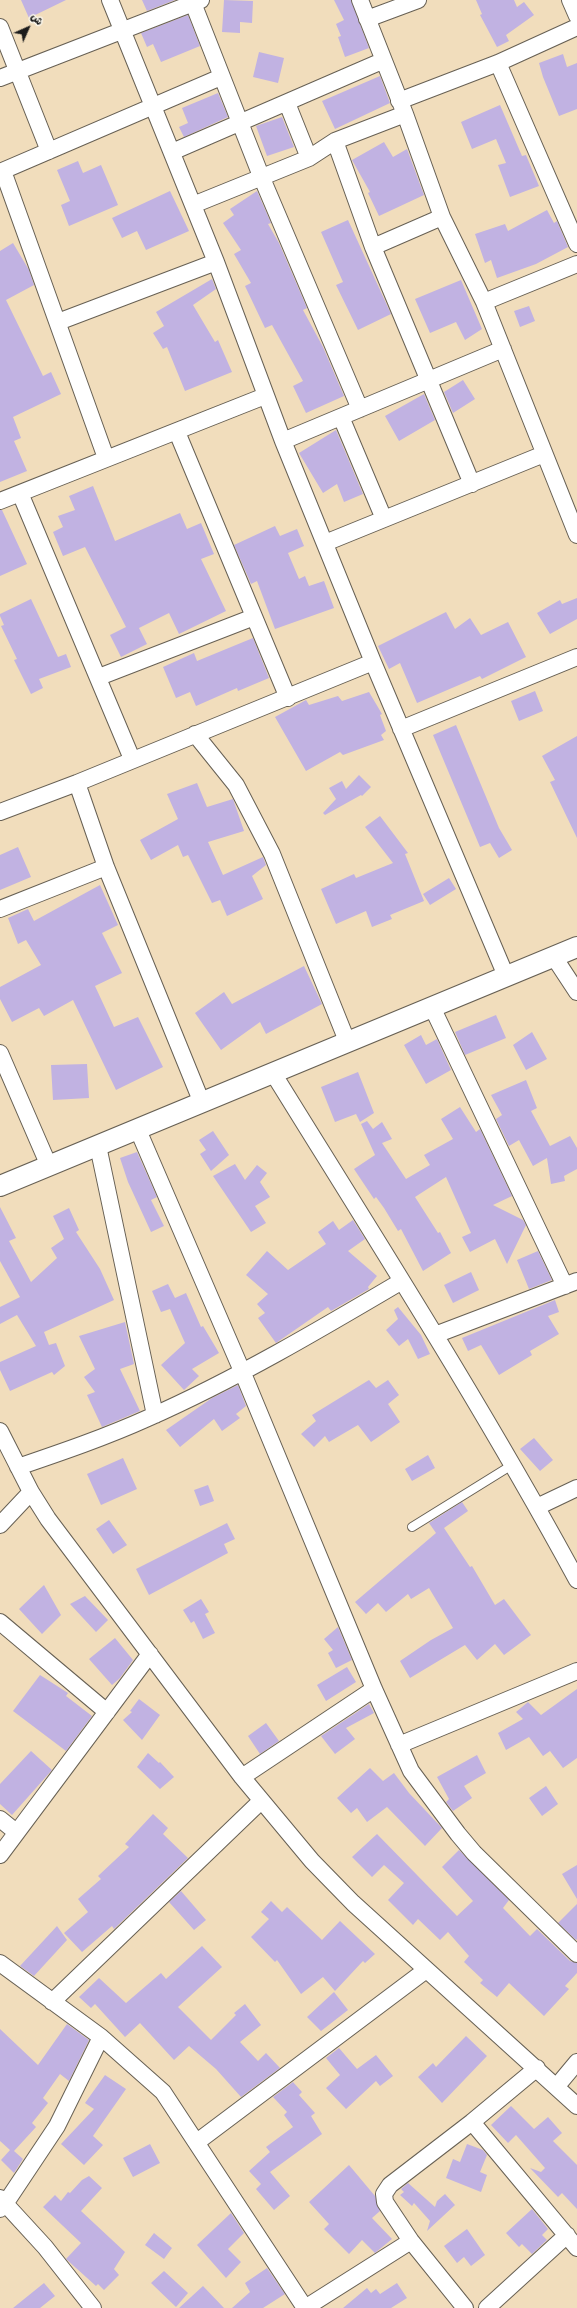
<!DOCTYPE html>
<html>
<head>
<meta charset="utf-8">
<style>
  body { margin:0 }
  #map { position:relative; width:577px; height:2308px; overflow:hidden; background:#f1ddbc; font-family:"Architects Daughter","Playpen Sans Arabic",sans-serif }
  canvas { display:block }
  .north { position:absolute; left:8px; top:8px; width:40px; height:40px; -webkit-text-stroke:3px #fbf7ec; paint-order:stroke; rotate:45deg; font-size:11px; font-weight:700; line-height:16px; text-align:center; color:#1c1c1c }
  .north::after { content:''; display:block; margin:auto; width:14px; height:18px; background:#1c1c1c; clip-path:polygon(50% 0,100% 100%,50% 72%,0 100%) }
</style>
</head>
<body>
<div id="map">
<canvas width="577" height="2308"></canvas>
<div class="north">ش</div>
</div>
<script>
const c = document.querySelector('canvas').getContext('2d');
c.lineJoin = 'round';
function paint(path, color) {
  c.fillStyle = color;
  c.fill(path, 'evenodd');
}
function trace(path, color, width, dash) {
  c.strokeStyle = color;
  c.lineWidth = width;
  c.lineCap = dash ? 'butt' : 'round';
  c.setLineDash(dash || []);
  c.stroke(path);
}
const building = new Path2D(`
  M21 0H66L29 18Z
  M142 0H175L147 11Z
  M224 0 253 1 252 23 240 22V33L222 32Z
  M334 0H351L369 48 345 57 338 37 341 36 336 24 344 20Z
  M476 0H514L517 7 524 2 534 15 506 35 509 41 497 47 480 15 482 14Z
  M188 15 200 46 161 62 153 44 147 47 141 33Z
  M259 52 284 58 278 83 253 77Z
  M563 54 567 67 577 63V109L559 116 543 77 539 63Z
  M380 76 390 103 335 129 322 101Z
  M218 93 228 117 184 137 179 127 188 123 182 108Z
  M500 105 522 156 526 155 539 186 510 197 498 165 506 163 496 139 472 149 461 122Z
  M282 117 294 147 267 156 256 126Z
  M384 142 393 157 407 149 424 195 379 216 368 193 370 192 352 160Z
  M78 161 83 173 101 165 118 205 69 226 61 205 70 201 57 170Z
  M170 191 189 231 146 250 137 231 122 238 112 218Z
  M257 191 271 223 268 224 279 243 307 308 303 310 323 347 344 396 306 413 293 386 303 381 272 325 265 328 245 286 251 283 234 254 241 250 223 223 234 215 230 209Z
  M547 210 554 223 557 221 568 247 536 264 497 278 491 260 485 263 475 234 505 224 508 231Z
  M348 220 391 314 358 330 336 285 343 282 321 232Z
  M13 243 29 270 34 285 6 300 43 376 51 372 61 394 13 417 21 438 14 441 27 471 0 482V251Z
  M212 279 216 289 193 305 215 342 218 340 232 372 185 391 167 347 163 349 153 333 164 326 156 312Z
  M461 280 482 329 465 340 456 322 430 333 415 299Z
  M529 306 535 321 520 327 514 311Z
  M463 380 475 399 453 413 444 392Z
  M424 394 435 420 399 441 385 416Z
  M336 430 363 494 344 502 337 484 323 493 299 453Z
  M93 486 115 541 180 513 187 529 201 523 214 554 201 559 226 611 179 634 169 613 139 628 147 644 121 657 110 635 126 627 85 547 63 556 53 532 63 527 58 516 75 510 69 496Z
  M0 510H2L27 564 0 576Z
  M275 526 280 536 297 529 304 546 288 553 299 579 305 576 309 586 324 581 334 608 275 629 257 581 251 584 234 545Z
  M577 598V619L550 634 537 613 560 600 562 604Z
  M31 599 58 657 66 654 71 667 39 679 43 688 31 694 14 660 17 659 1 626 4 625 0 616V614Z
  M446 612 455 629 470 618 481 635 508 622 526 657 482 679 480 676 417 703 400 663 389 669 378 646Z
  M253 638 269 678 238 691 237 688 196 706 190 692 176 698 163 667 194 653 197 661Z
  M535 691 543 711 519 721 511 701Z
  M369 692 382 714 380 715 386 731 381 735 384 740 343 755 340 752 306 771 275 717 306 700 309 705 338 696 342 701Z
  M456 725 499 828 512 850 499 858 490 843 480 847 433 735Z
  M577 736V838L550 782 555 780 542 756Z
  M359 775 371 787 362 796 361 795 325 815 323 813 336 799 329 788 342 781 346 789Z
  M197 783 207 807 233 799 244 831 208 842 223 875 263 857 266 865 252 876 263 899 227 916 220 900 212 903 188 855 183 857 178 845 151 860 140 840 178 819 167 794Z
  M380 816 408 853 405 854 424 901 390 915 392 919 372 927 366 911 336 924 321 889 354 874 356 878 393 863 365 827Z
  M18 847 31 877 0 890V855Z
  M449 878 456 889 430 905 423 894Z
  M100 885 118 925 102 933 122 973 95 986 114 1027 138 1017 163 1067 116 1090 73 1000 44 1016 39 1008 12 1022 0 999V987L41 965 26 940 18 944 8 918 28 909 34 921Z
  M304 966 322 1004 266 1034 260 1022 221 1050 195 1013 224 992 232 1004Z
  M496 1015 506 1038 465 1055 455 1032Z
  M532 1032 547 1059 526 1070 513 1045Z
  M421 1035 426 1045 437 1039 451 1070 426 1084 404 1045Z
  M87 1064 89 1098 53 1100 51 1065Z
  M358 1072 374 1113 360 1122 356 1114 335 1122 321 1087Z
  M526 1080 537 1108 531 1111 550 1146 570 1136 577 1148V1169L564 1176 565 1181 551 1184 547 1158 533 1166 519 1140 509 1146 496 1119 502 1115 491 1095Z
  M460 1107 476 1132 480 1129 512 1196 493 1205 523 1220 526 1225 507 1264 495 1239 470 1252 462 1237 471 1233 446 1177 415 1197 438 1233 440 1232 451 1253 423 1271 401 1229 398 1231 384 1208 376 1197 374 1199 354 1169 375 1155 361 1124 367 1121 373 1129 382 1122 392 1139 382 1143 406 1179 430 1165 424 1155 453 1139 441 1119Z
  M213 1131 229 1155 211 1171 200 1154 206 1150 199 1140Z
  M137 1152 157 1197 151 1200 164 1226 151 1232 128 1182 120 1158Z
  M235 1164 245 1180 257 1165 267 1173 260 1182 270 1197 255 1206 266 1223 251 1232 213 1176Z
  M0 1207 16 1238 9 1241 31 1282 57 1258 51 1248 64 1239 53 1216 69 1208 79 1230 76 1232 100 1269 114 1300 44 1332 49 1345 56 1343 65 1366 54 1375 52 1372 10 1391 0 1370V1362L36 1346 17 1315 0 1324V1307L20 1297 0 1261Z
  M353 1220 365 1239 348 1251 377 1276 368 1287 369 1289 331 1311 328 1307 276 1343 258 1318 265 1313 257 1304 268 1294 246 1275 267 1251 288 1270 326 1244 318 1232 333 1221 339 1230Z
  M538 1251 552 1280 529 1289 517 1260Z
  M471 1272 479 1290 453 1303 444 1285Z
  M168 1284 175 1298 186 1293 201 1327 203 1326 219 1353 192 1369 199 1376 184 1390 161 1365 185 1343 170 1309 161 1312 152 1291Z
  M555 1300 559 1312 548 1316 559 1334 530 1351 532 1355 499 1375 481 1345 468 1351 462 1338Z
  M398 1307 421 1335 430 1354 418 1359 408 1339 399 1346 386 1330 398 1319 394 1310Z
  M125 1322 134 1364 120 1369 140 1411 102 1427 87 1395 95 1392 84 1377 95 1369 79 1336Z
  M369 1380 376 1388 388 1380 399 1395 388 1404 400 1422 371 1442 358 1425 329 1442 325 1436 314 1447 301 1434 316 1421 312 1415Z
  M238 1385 246 1406 236 1414 240 1418 222 1431 214 1419 180 1447 166 1430 212 1398Z
  M534 1438 553 1460 540 1471 520 1449Z
  M428 1455 435 1468 412 1481 405 1469Z
  M123 1458 137 1489 101 1505 87 1474Z
  M208 1485 214 1501 200 1506 194 1490Z
  M462 1502 468 1511 444 1528 470 1567 472 1566 495 1605 504 1599 531 1635 504 1655 495 1644 477 1660 465 1645 410 1678 400 1661 431 1640 453 1628 429 1588 411 1599 408 1594 386 1612 378 1603 366 1614 355 1602 436 1533 429 1523Z
  M109 1520 127 1545 113 1554 96 1529Z
  M227 1523 235 1539 224 1544 228 1553 149 1595 136 1569Z
  M44 1585 61 1615 42 1634 19 1609Z
  M85 1596 108 1620 96 1632 70 1604Z
  M201 1599 209 1612 205 1614 215 1633 203 1639 194 1621 191 1623 183 1610Z
  M338 1627 352 1660 336 1668 328 1653 333 1650 324 1639Z
  M115 1638 133 1660 120 1678 112 1685 89 1659Z
  M347 1667 356 1682 326 1701 317 1685Z
  M40 1675 68 1693 66 1696 92 1716 66 1751 13 1711Z
  M577 1689V1758L563 1768 550 1751 543 1756 529 1737 506 1750 498 1733 523 1719 516 1712 528 1702 541 1715Z
  M139 1699 160 1715 142 1740 123 1720 132 1712 130 1711Z
  M369 1704 374 1713 346 1728 355 1739 335 1754 321 1736Z
  M266 1723 279 1741 260 1754 248 1736Z
  M31 1751 52 1770 12 1815 0 1804V1784Z
  M148 1753 159 1763 160 1762 174 1777 160 1789 137 1767Z
  M477 1755 486 1773 464 1786 472 1798 453 1811 446 1802 449 1799 437 1777Z
  M370 1768 383 1781 394 1773 409 1793 442 1828 425 1846 387 1807 367 1822 357 1808 351 1813 337 1798Z
  M546 1786 558 1804 542 1816 529 1798Z
  M153 1814 168 1828 163 1834 188 1858 114 1929 112 1926 82 1952 64 1933 88 1912 78 1899 101 1879 98 1876 129 1847 125 1844Z
  M377 1834 457 1916 473 1901 442 1867 459 1850 509 1900 503 1908 530 1936 537 1929 570 1961 577 1963V1973L565 1986 569 1989 544 2016 509 1983 497 1997 480 1983 483 1980 464 1962 469 1956 448 1932 440 1940 418 1919 413 1925 388 1900 404 1883 384 1865 372 1877 352 1857Z
  M577 1865V1899L562 1874Z
  M181 1891 206 1920 194 1930 169 1902Z
  M271 1901 282 1912 287 1907 322 1940 340 1921 375 1954 365 1963 363 1961 335 1991 323 1977 301 1994 277 1960 275 1962 251 1937 269 1919 261 1912Z
  M577 1904V1939L576 1940 558 1923Z
  M57 1926 67 1940 34 1976 20 1966Z
  M202 1946 222 1967 178 2007 211 2040 236 2015 234 2013 245 2004 261 2025 240 2042 258 2061 266 2053 280 2068 241 2097 216 2069 189 2046 174 2060 140 2023 125 2037 95 2004 91 2008 79 1997 99 1978 126 2003 161 1973 166 1979Z
  M334 1992 348 2010 321 2031 307 2017Z
  M67 2024 89 2040 69 2081 60 2074 43 2098 48 2103 32 2123 36 2127 14 2151 23 2159 14 2173 1 2160 10 2150 0 2141V2029L38 2065Z
  M466 2036 487 2056 442 2103 418 2077 433 2063 436 2067Z
  M339 2048 357 2069 376 2055 393 2076 380 2086 376 2081 346 2109 326 2088 340 2075 326 2058Z
  M105 2075 126 2089 93 2136 103 2145 84 2165 61 2144 94 2109 85 2103Z
  M293 2082 302 2092 299 2095 315 2113 311 2116 322 2134 270 2172 290 2196 274 2210 256 2189 261 2184 249 2171 270 2152 266 2147 293 2127 284 2115 287 2112 273 2097Z
  M511 2106 534 2129 548 2117 562 2133 553 2141 577 2165V2209L562 2193 558 2197 530 2168 541 2172 545 2168 516 2135 508 2143 491 2125Z
  M150 2144 160 2163 133 2177 123 2158Z
  M467 2144 483 2150 487 2155 480 2172 487 2175 481 2192 446 2178 453 2159 460 2162Z
  M349 2165 375 2196 380 2211 372 2218 392 2239 375 2253 362 2240 349 2254 324 2229 329 2224 309 2202Z
  M89 2176 102 2188 81 2211 125 2252 114 2269 119 2275 104 2290 98 2284 96 2286 66 2259 81 2243 43 2207 55 2195 61 2201 68 2192 70 2193 82 2180Z
  M408 2183 435 2207 437 2201 445 2194 455 2205 427 2231 430 2221 414 2203 412 2206 400 2195 404 2192 401 2189Z
  M532 2209 548 2229 542 2235 547 2240 532 2254 522 2244 519 2247 506 2233Z
  M231 2213 244 2233 228 2249 241 2262 226 2278 197 2245Z
  M467 2229 485 2255 471 2266 464 2257 457 2263 444 2246Z
  M154 2233 172 2248 164 2259 145 2245Z
  M267 2268 285 2294 263 2308H232L250 2292 245 2283Z
  M164 2271 188 2293 176 2307 151 2283Z
  M44 2283 55 2296 40 2308H13Z
  M397 2283 407 2298 391 2308H343L367 2288 371 2293 376 2289 380 2294Z
  M203 2286 224 2308H179Z`);
const service = new Path2D(`
  M412 1527 512 1465`);
const minor = new Path2D(`
  M110 0 216 262 283 441 373 662 506 976
  M360 0 405 114 442 217 484 302 577 535
  M570 0 577 16
  M193 3 261 176 360 409
  M367 19 418 0
  M0 27 49 151
  M498 63 577 244
  M0 78 201 0
  M399 101 498 63 577 27
  M287 103 309 158
  M335 141 373 247 472 484
  M172 152 382 61
  M3 171 106 458
  M0 172 221 77
  M193 205 309 158 335 141 405 114
  M373 247 442 217
  M484 302 577 264
  M58 322 216 262
  M341 417 384 519
  M177 432 288 698
  M283 441 503 349
  M20 493 132 759
  M0 501 265 396
  M325 543 544 454
  M99 677 254 617
  M401 729 577 657
  M195 734 236 785 272 854 347 1041
  M77 783 106 867 202 1103
  M0 812 77 783 373 662
  M0 909 106 867
  M554 957 577 992
  M432 1007 565 1286
  M0 1053 49 1166
  M273 1073C377 1241 483 1407 577 1580
  M138 1130 242 1371 374 1689 411 1771 458 1834 474 1853 577 1954
  M98 1146 155 1415
  M435 1335 577 1281
  M0 1431 31 1492 48 1519 242 1777 312 1861 353 1903 577 2106
  M18 1467C62 1452 106 1437 148 1418 236 1379 319 1330 402 1281
  M537 1507 577 1488
  M0 1525 31 1492
  M0 1622 107 1712
  M399 1745 577 1671
  M242 1777 374 1689
  M0 1819 16 1832
  M0 1855 150 1654
  M0 1963 101 2037 163 2092 305 2308
  M52 2002 261 1801
  M557 2086 577 2062
  M472 2122 577 2248
  M197 2142 426 1970
  M0 2198 45 2247 93 2308
  M0 2209 5 2204 57 2126 101 2037
  M305 2308 411 2241
  M465 2308 411 2241 385 2202 384 2194 390 2185 472 2122 537 2068
  M487 2308 567 2235`);
const tertiary = new Path2D(`
  M0 1186 577 947`);
paint(building, '#c1b2e2');
trace(service, '#676054', 10);
trace(minor, '#676054', 18);
trace(tertiary, '#676054', 22);
trace(service, '#fff', 8);
trace(minor, '#fff', 16);
trace(tertiary, '#fff', 20);
</script>
</body>
</html>
